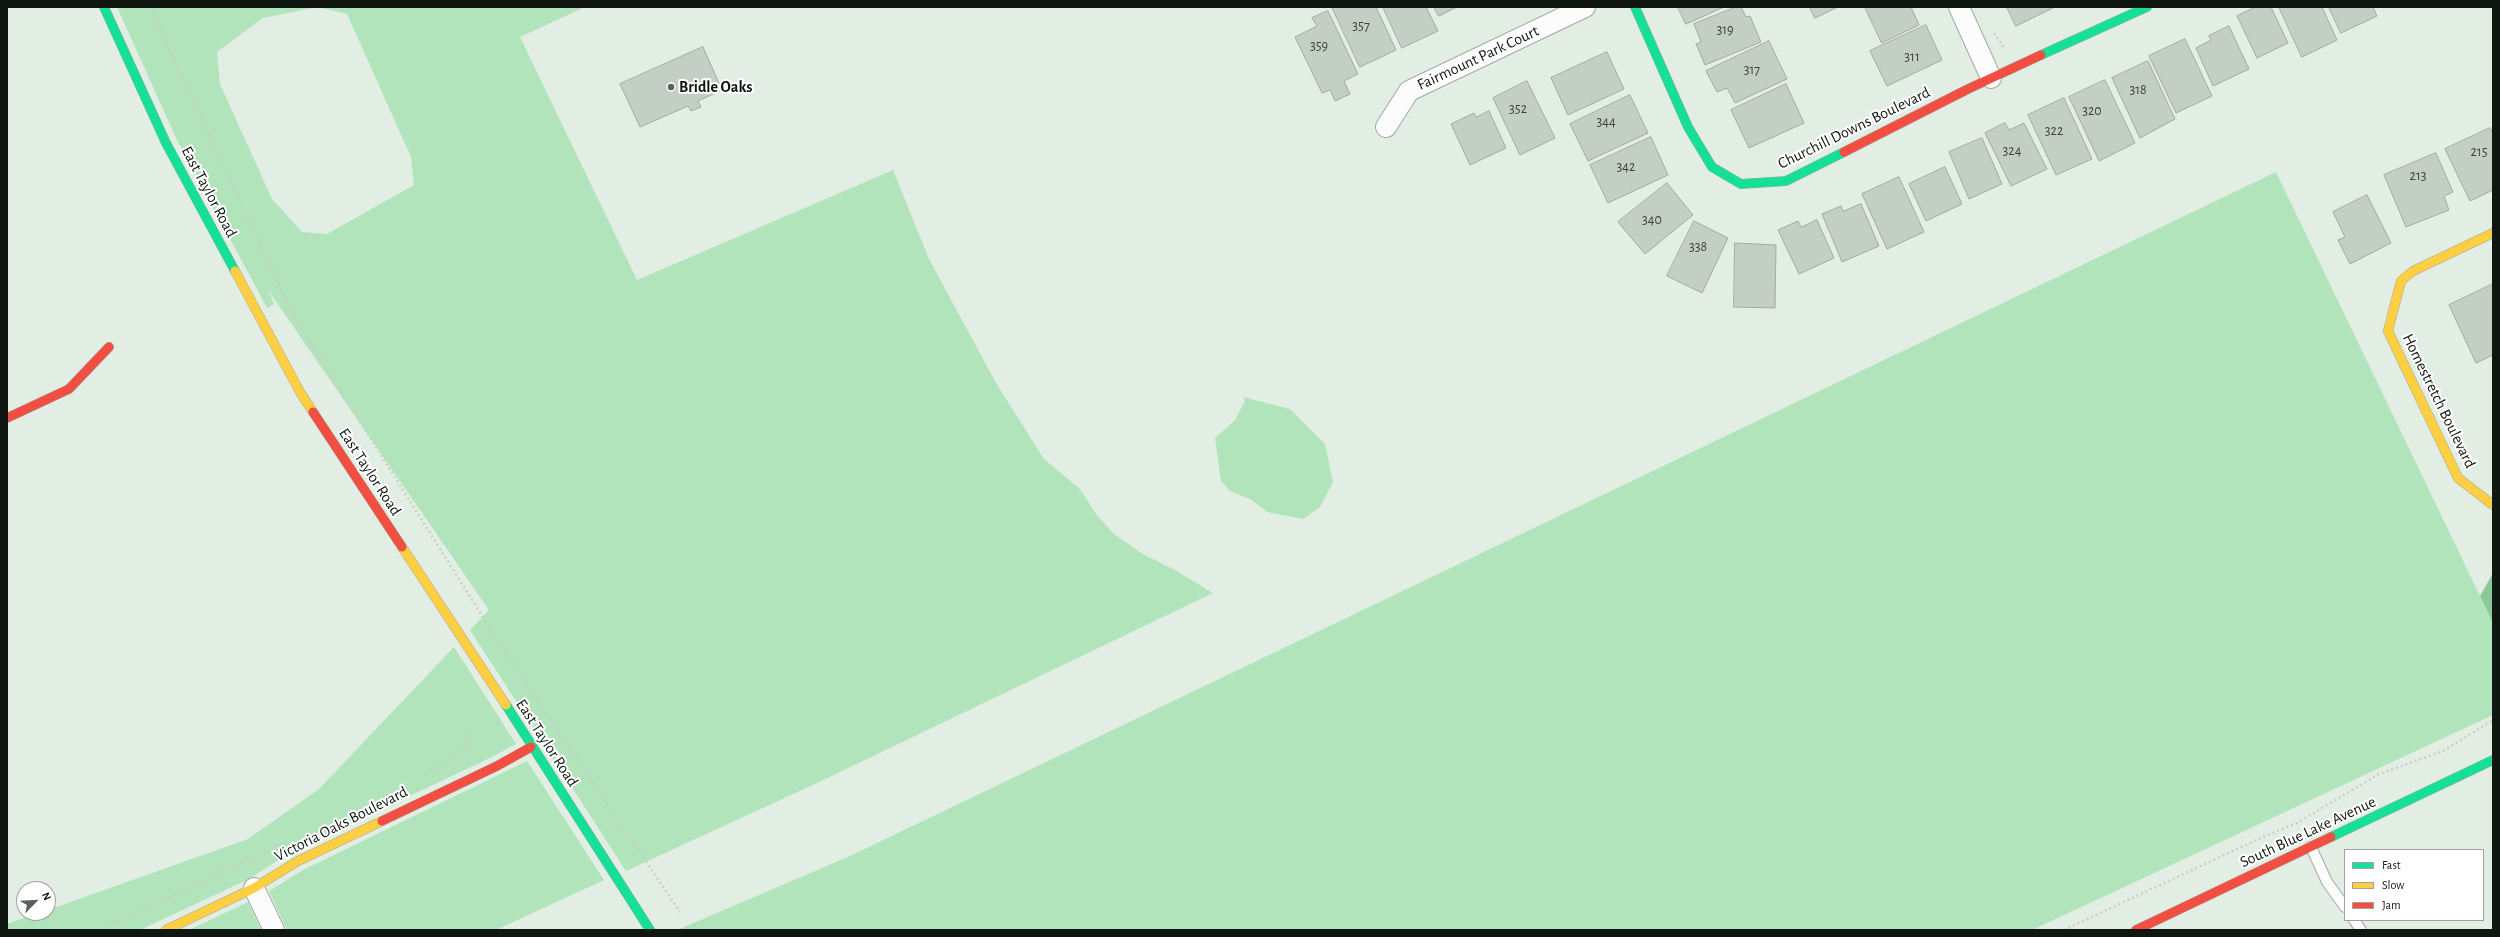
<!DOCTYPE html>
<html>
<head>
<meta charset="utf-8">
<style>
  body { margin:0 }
  #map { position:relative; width:2500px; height:937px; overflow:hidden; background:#e2eee4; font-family:"Alegreya Sans",sans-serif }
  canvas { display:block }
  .frame { position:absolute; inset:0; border:8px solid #0f1710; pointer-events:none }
  .legend { position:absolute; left:2344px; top:849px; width:140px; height:72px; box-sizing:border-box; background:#fff; border:1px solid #9fa29f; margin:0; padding:5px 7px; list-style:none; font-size:12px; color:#0f1710 }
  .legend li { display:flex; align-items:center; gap:8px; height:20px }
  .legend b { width:20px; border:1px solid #9fa29f }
  .north { position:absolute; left:16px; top:881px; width:40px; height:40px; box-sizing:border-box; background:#fff; border:1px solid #9fa29f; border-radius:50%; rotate:66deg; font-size:11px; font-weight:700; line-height:16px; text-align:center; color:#0f1710 }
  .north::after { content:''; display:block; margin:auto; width:14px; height:18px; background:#59625a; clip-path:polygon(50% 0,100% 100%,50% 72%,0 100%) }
</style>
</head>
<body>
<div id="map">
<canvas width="2500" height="937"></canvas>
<div class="frame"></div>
<ul class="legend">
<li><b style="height:5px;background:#16e098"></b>Fast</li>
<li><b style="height:5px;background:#ffcf43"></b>Slow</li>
<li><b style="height:5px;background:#f24e42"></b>Jam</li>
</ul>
<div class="north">N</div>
</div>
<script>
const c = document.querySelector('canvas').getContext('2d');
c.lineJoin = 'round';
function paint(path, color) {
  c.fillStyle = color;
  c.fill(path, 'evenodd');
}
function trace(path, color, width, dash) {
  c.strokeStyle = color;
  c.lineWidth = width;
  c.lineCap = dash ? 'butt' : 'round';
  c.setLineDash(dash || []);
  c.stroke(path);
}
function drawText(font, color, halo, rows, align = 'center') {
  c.font = font + ' "Alegreya Sans",sans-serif';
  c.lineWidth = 4;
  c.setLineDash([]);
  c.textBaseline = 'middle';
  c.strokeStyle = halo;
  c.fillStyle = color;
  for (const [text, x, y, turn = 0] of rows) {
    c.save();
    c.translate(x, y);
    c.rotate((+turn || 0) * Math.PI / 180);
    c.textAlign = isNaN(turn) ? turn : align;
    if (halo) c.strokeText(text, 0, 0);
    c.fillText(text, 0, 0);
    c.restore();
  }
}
const green = new Path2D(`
  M117 7H317L263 18 217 52 220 84 272 199 302 232 327 234 414 185 411 157 347 14 318 7H585L520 37 637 280 893 170 929 259 996 383 1044 459 1080 489 1096 514 1114 534 1143 554 1173 569 1213 593 817 783 626 871 470 630 489 610 268 290 274 304 267 308 176 138Z
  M2276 172 2493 623V715L2032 930H677L850 856Z
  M1243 397 1290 409 1325 444 1333 482 1320 507 1303 519 1267 512 1252 500 1230 491 1221 481 1215 438 1235 420 1245 401Z
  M454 647 516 744 492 757 293 851 249 879 140 930H7V924L38 913H48V910L248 839 319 789Z
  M527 761 604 880 496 930H287L269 891 303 870Z
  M248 902 261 930H189Z`);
const water = new Path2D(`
  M2493 573V623L2480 596Z`);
const building = new Path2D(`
  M1332 7H1376L1396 50 1360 67Z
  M1383 7H1426L1438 31 1402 48Z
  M1434 7H1457L1439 16Z
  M1678 7H1724L1686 24Z
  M1736 7H1741L1746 17 1750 16 1761 42 1705 65 1696 44 1701 42 1694 24Z
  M1810 7H1838L1815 18Z
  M1865 7H1911L1919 25 1882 43Z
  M2007 7H2055L2016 26Z
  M2256 7H2271L2288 43 2257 58 2237 16Z
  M2279 7H2322L2337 40 2302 57Z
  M2329 7H2373L2377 16 2341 33Z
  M1328 11 1358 74 1344 81 1350 94 1335 101 1330 90 1322 93 1295 37 1317 26 1312 18Z
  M1926 25 1942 60 1887 86 1870 51Z
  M2229 26 2249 69 2213 86 2196 48 2211 40 2209 36Z
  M2185 39 2212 96 2176 113 2149 56Z
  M1769 41 1787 79 1735 103 1727 88 1717 92 1706 71Z
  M703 47 722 90 698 101 701 107 691 111 688 106 640 127 620 84Z
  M1607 52 1624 89 1568 115 1551 78Z
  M2148 61 2175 119 2140 138 2112 78Z
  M2105 80 2135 143 2099 161 2069 97Z
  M1527 81 1555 138 1520 155 1493 98Z
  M1786 84 1804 123 1749 148 1731 110Z
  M1630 95 1648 133 1588 161 1570 124Z
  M2064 98 2092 159 2056 175 2028 115Z
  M1489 111 1506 148 1470 165 1451 124 1474 113 1476 117Z
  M2005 123 2009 130 2024 123 2047 169 2011 186 1985 133Z
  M2490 128 2493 134V190L2470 201 2445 149Z
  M1651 137 1668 175 1608 203 1590 165Z
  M1982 138 2002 184 1969 199 1949 152Z
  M2436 153 2453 192 2444 196 2449 210 2406 227 2384 175Z
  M1945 167 1962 204 1926 221 1909 184Z
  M1899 177 1924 232 1887 249 1862 194Z
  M1667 183 1693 215 1645 254 1618 222Z
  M2367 195 2391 243 2350 264 2338 240 2345 237 2333 212Z
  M1861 204 1879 246 1842 262 1822 214 1841 206 1843 211Z
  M1817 220 1834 258 1799 274 1778 230 1798 221 1801 227Z
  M1694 221 1728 238 1702 293 1667 276Z
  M1735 243 1776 245 1775 308 1734 307Z
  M2493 284V355L2476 363 2449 305Z`);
const path = new Path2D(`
  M150 7 294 317 503 649 680 912
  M1994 33 2005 49
  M425 775C441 767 456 757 469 743L468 731
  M687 927 689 930
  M101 930 283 843
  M2064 930 2267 835 2297 823 2379 774 2443 751 2493 720`);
const lane = new Path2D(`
  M2311 847 2327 882 2345 907
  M2354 920 2361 930`);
const street = new Path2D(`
  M1959 7 1991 78
  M1386 127 1409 91 1585 7
  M254 888 274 930`);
const fast = new Path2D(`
  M104 7 166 143 235 271
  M1635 7 1688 127 1712 167 1741 184 1786 181 1844 152
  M2041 55 2147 7
  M506 705 650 930
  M2331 837 2493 760`);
const slow = new Path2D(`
  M2493 233 2413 271 2401 281 2388 331 2458 478 2493 505
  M235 271 300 392 313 412
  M402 547 506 705
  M166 930 254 888 298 861 382 821`);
const jam = new Path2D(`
  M1844 152 1968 89 2041 55
  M313 412 402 547
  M7 418 69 389 109 347
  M382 821 497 766 531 747
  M2136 930 2331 837`);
const markers = [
  [671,87,4,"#59625a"]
];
const numberNames = [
  ["357",1361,26],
  ["319",1725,30],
  ["359",1319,46],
  ["311",1912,57],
  ["317",1752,70],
  ["318",2138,90],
  ["352",1518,109],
  ["320",2092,111],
  ["344",1606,122],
  ["322",2054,131],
  ["324",2012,151],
  ["215",2479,152],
  ["342",1626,167],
  ["213",2418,176],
  ["340",1652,220],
  ["338",1698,247]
];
const streetNames = [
  ["Fairmount Park Court",1478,58,-25],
  ["Churchill Downs Boulevard",1854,128,-26],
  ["East Taylor Road",209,192,62],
  ["Homestretch Boulevard",2439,401,64],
  ["East Taylor Road",370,472,57],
  ["East Taylor Road",547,743,57],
  ["Victoria Oaks Boulevard",341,824,-27],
  ["South Blue Lake Avenue",2308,832,-25]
];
const poiNames = [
  ["Bridle Oaks",679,87]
];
paint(green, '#b1e4bb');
paint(water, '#8ac998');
paint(building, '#c3cec5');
trace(building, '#a1aaa3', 1);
trace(lane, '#a1aaa2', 12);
trace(street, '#a1aaa2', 22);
trace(fast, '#a1aaa2', 10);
trace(slow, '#a1aaa2', 10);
trace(jam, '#a1aaa2', 10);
trace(path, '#caceca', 2.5, [2, 3]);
trace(lane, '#fbfcfb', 10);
trace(street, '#fbfcfb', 20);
trace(fast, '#16e098', 9);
trace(slow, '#ffcf43', 9);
trace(jam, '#f24e42', 9);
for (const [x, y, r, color] of markers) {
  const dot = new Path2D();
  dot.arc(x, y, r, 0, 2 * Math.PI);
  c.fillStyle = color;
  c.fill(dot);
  trace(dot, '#fff', 1.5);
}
drawText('14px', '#3c453d', null, numberNames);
drawText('16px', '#0f1710', '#fff', streetNames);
drawText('bold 16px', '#0f1710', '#fff', poiNames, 'left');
</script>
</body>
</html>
